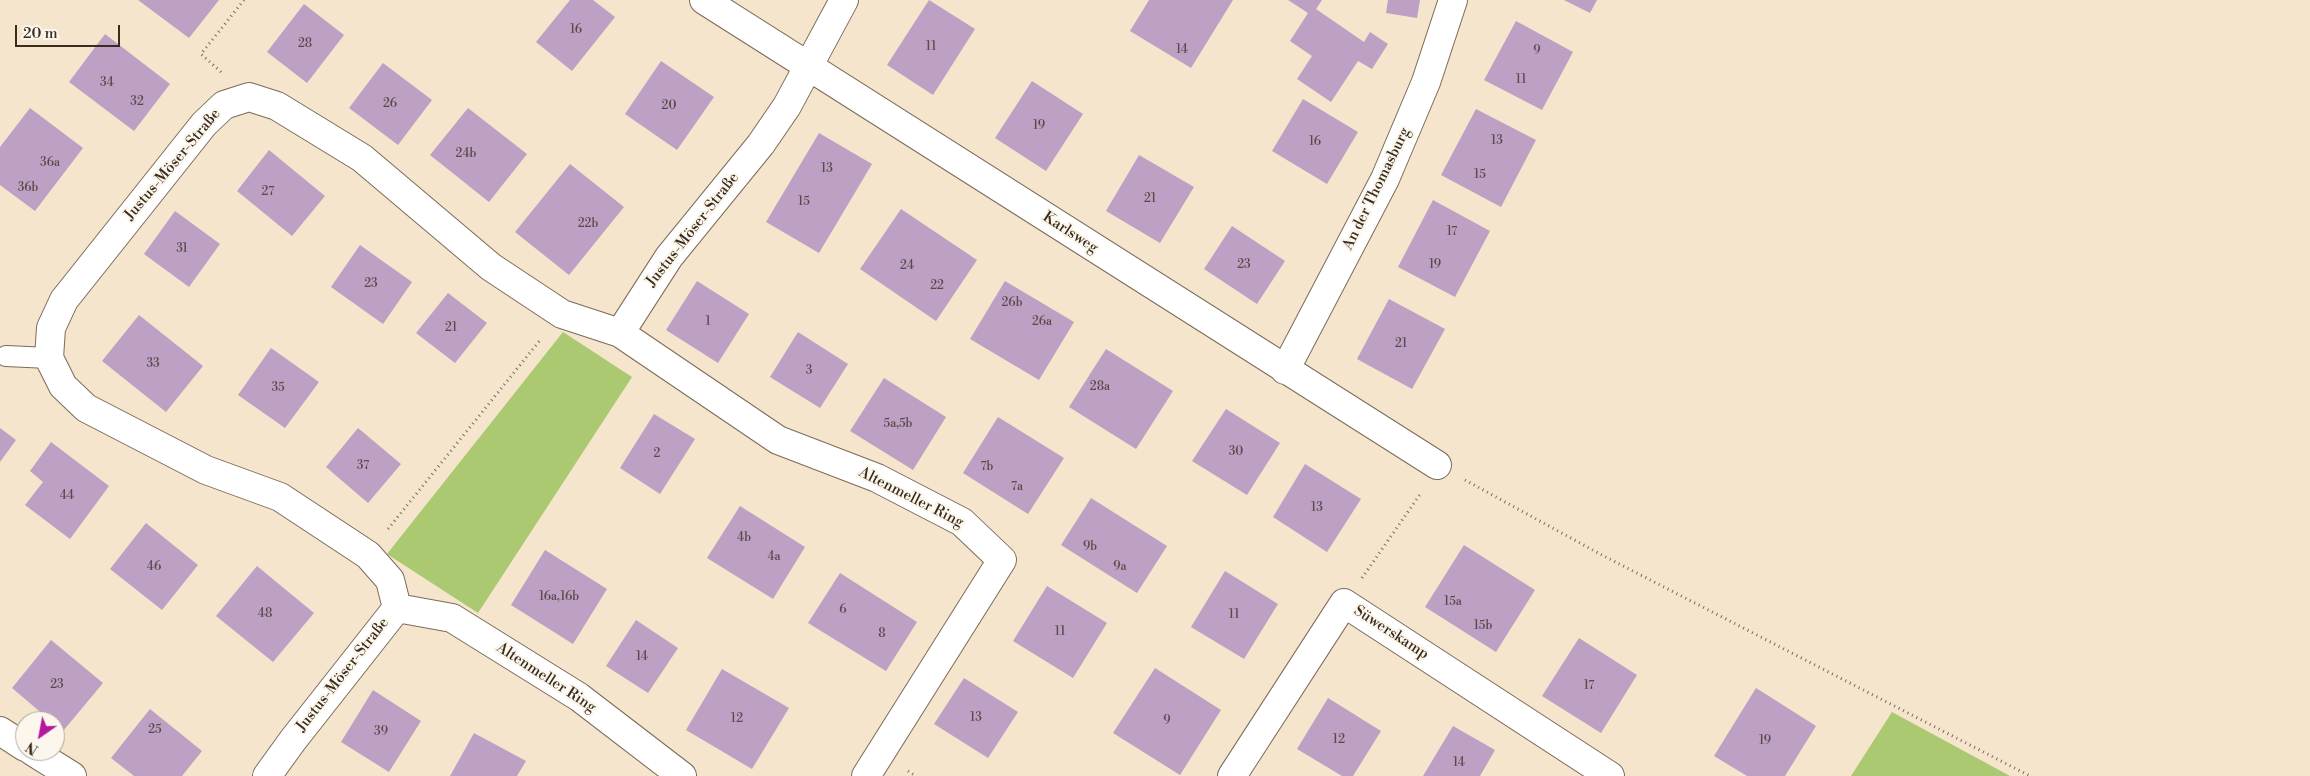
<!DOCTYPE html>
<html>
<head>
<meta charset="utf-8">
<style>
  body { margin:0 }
  #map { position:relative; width:2310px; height:776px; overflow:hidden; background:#f4e5cc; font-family:"Libre Bodoni",serif }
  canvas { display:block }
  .north { position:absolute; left:15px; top:711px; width:50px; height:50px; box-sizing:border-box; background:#fbf7ec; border:1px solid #aea59a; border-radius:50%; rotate:213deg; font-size:14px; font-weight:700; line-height:20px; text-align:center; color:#3b2a1e }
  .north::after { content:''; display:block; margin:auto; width:18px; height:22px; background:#b5179e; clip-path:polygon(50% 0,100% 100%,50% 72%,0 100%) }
  .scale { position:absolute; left:15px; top:25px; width:105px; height:22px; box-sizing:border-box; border:2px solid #3b2a1e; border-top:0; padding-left:6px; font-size:15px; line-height:18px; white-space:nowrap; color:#3b2a1e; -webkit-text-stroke:4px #fbf7ec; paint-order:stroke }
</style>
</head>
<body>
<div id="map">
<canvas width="2310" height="776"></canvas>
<div class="north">N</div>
<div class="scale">20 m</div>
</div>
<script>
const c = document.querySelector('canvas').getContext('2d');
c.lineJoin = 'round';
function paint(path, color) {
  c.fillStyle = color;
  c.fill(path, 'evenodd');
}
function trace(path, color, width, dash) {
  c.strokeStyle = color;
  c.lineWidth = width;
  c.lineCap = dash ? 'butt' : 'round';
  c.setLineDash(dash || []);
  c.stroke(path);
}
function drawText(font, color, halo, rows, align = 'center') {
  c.font = font + ' "Libre Bodoni",serif';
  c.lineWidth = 4.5;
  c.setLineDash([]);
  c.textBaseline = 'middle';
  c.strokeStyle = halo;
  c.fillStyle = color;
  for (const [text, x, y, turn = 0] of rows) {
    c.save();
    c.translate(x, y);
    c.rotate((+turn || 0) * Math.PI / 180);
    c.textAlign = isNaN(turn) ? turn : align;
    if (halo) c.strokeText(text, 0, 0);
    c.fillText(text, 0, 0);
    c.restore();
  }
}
const green = new Path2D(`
  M563 332 632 377 478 613 387 554Z
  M1892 712 2010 776H1851Z`);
const building = new Path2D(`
  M138 0H219L189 38Z
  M570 0H593L615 17 572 71 536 42Z
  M929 0 975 29 933 95 887 65Z
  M1149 0H1233L1191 68 1130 31Z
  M1288 0H1322L1316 9 1364 42 1370 32 1388 44 1372 69 1358 61 1331 102 1297 79 1312 56 1290 41 1308 13Z
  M1388 0H1420L1417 18 1386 13Z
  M1564 0H1597L1590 13Z
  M304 4 344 35 307 83 267 52Z
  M1516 21 1573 52 1542 110 1484 80Z
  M105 34 170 84 134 131 69 82Z
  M661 61 714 97 677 150 625 114Z
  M383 63 432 100 398 145 349 108Z
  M1032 81 1083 114 1046 171 995 138Z
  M1303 99 1358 132 1327 184 1272 151Z
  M30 108 83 148 35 211 0 185V147Z
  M468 108 527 154 489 202 430 155Z
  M1476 109 1536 140 1501 207 1441 175Z
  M819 133 872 164 819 253 766 222Z
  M269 150 325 196 292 236 237 191Z
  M1139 155 1194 187 1160 243 1106 211Z
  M570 164 624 207 569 275 515 232Z
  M1433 200 1490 231 1455 297 1398 267Z
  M901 209 977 260 936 321 860 269Z
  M175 211 220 244 189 287 144 254Z
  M1232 226 1285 261 1257 304 1204 269Z
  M360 245 412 282 383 324 331 287Z
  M697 281 749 314 718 363 666 330Z
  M1005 281 1074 322 1039 380 970 339Z
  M448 293 487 323 455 363 416 333Z
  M1389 299 1445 329 1412 389 1357 359Z
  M139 315 203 366 166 412 102 361Z
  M798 332 848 364 820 408 770 377Z
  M271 348 319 382 285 428 238 395Z
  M1106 349 1173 391 1136 449 1069 407Z
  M884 378 946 417 913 470 850 431Z
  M1226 409 1280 443 1247 495 1192 461Z
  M654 414 695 439 660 494 620 468Z
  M998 417 1064 458 1028 514 963 473Z
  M0 428 16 440 0 462Z
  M358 428 401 464 368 503 326 467Z
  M51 442 109 486 70 539 25 505 43 482 30 471Z
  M1305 464 1361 499 1327 552 1273 517Z
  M1091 498 1167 546 1137 593 1061 545Z
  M740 506 805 547 773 599 707 558Z
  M146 523 198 565 162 610 110 569Z
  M1464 545 1535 590 1496 652 1425 607Z
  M545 550 607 589 573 644 511 605Z
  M257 566 314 613 273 662 216 616Z
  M1225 571 1278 604 1244 659 1191 627Z
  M840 573 917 622 886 671 808 623Z
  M1047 586 1107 623 1073 678 1013 641Z
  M636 620 678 648 648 693 606 666Z
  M1579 638 1637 675 1601 733 1542 696Z
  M51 640 103 683 63 731 55 724V721H51L12 688Z
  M1155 668 1221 710 1180 775 1113 733Z
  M722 669 789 708 752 769 686 730Z
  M964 678 1018 712 988 758 934 724Z
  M1756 688 1816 726 1785 776H1747L1714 756Z
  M373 690 421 721 389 772 341 742Z
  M1328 698 1381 731 1353 776H1342L1297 749Z
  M150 709 202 751 182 776H134L111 758Z
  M1453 726 1495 750 1480 776H1423Z
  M474 733 526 761 517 776H450Z`);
const path = new Path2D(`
  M221 72 201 54 244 0
  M1465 480 1600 554 2030 776
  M388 529 541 339
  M1362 578 1421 493
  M908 771 916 776`);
const service = new Path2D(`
  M6 356 49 358`);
const minor = new Path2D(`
  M704 0 1437 465
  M620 333 669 257 761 144 787 106 844 0
  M1285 370 1385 179 1426 82 1453 0
  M397 608 390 580 368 555 280 497 206 470 86 408 63 386 49 358 51 328 64 300 204 124 224 105 249 97 277 106 362 158 491 267 562 314 620 333 778 440 877 478 962 522 1002 560 866 776
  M397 608 452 618 579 697 682 776
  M0 731 25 747
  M32 751 72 776
  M267 776 293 740 397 608
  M1232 776 1344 603 1610 776`);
const numberNames = [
  ["16",576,30],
  ["28",305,44],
  ["11",931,47],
  ["14",1182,50],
  ["9",1537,51],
  ["11",1521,80],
  ["34",107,83],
  ["32",137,102],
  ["26",390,104],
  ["20",669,106],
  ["19",1039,126],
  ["13",1497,141],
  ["16",1315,142],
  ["24b",466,154],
  ["36a",50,163],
  ["13",827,169],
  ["15",1480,175],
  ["36b",28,188],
  ["27",268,192],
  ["21",1150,199],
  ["15",804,202],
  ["22b",588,224],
  ["17",1452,232],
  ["31",182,249],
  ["23",1244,265],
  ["19",1435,265],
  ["24",907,266],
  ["23",371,284],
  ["22",937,286],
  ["26b",1012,303],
  ["1",708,322],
  ["26a",1042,322],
  ["21",451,328],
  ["21",1401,344],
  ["33",153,364],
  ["3",809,371],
  ["28a",1100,387],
  ["35",278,388],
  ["5a,5b",898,424],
  ["30",1236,452],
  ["2",657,454],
  ["37",363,466],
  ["7b",987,467],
  ["7a",1017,487],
  ["44",67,496],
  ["13",1317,508],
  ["4b",744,538],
  ["9b",1090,547],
  ["4a",774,557],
  ["46",154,567],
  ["9a",1120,567],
  ["16a,16b",559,597],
  ["15a",1453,602],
  ["6",843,610],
  ["48",265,614],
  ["11",1234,615],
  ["15b",1483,626],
  ["11",1060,632],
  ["8",882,634],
  ["14",642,657],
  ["23",57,685],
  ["17",1589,686],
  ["13",976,718],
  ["12",737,719],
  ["9",1167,721],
  ["25",155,730],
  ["39",381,732],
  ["12",1339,740],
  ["19",1765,741],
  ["14",1459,763]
];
const streetNames = [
  ["Justus-Möser-Straße",173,165,-50],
  ["An der Thomasburg",1377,189,-64],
  ["Justus-Möser-Straße",693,230,-52],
  ["Karlsweg",1070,233,33],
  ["Altenmeller Ring",911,498,27],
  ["Süwerskamp",1391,633,33],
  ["Justus-Möser-Straße",343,675,-52],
  ["Altenmeller Ring",546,678,33]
];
paint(green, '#abc970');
paint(building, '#bda0c4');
trace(service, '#7c6b5b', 22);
trace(minor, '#7c6b5b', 30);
trace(path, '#7c6b5b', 3, [1, 4]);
trace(service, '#fff', 20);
trace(minor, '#fff', 28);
drawText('12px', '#5c4848', null, numberNames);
drawText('15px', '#3b2a1e', '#fbf7ec', streetNames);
</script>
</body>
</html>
